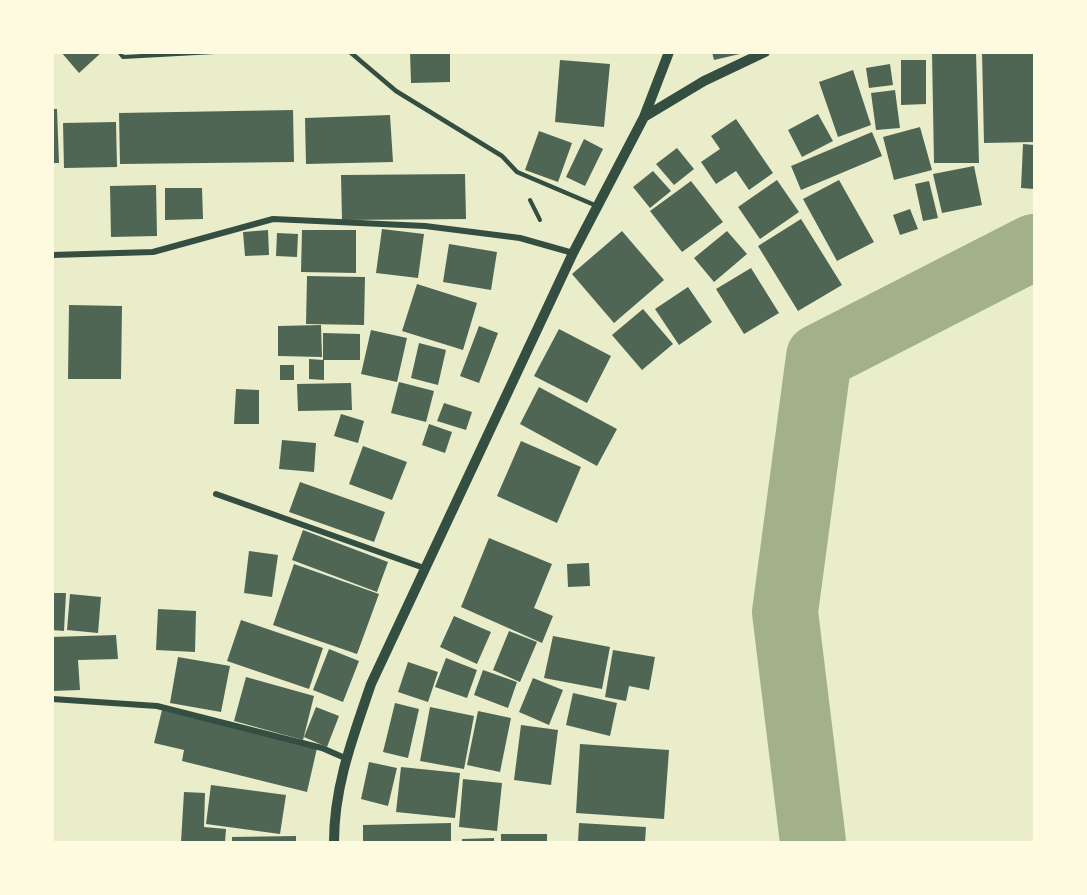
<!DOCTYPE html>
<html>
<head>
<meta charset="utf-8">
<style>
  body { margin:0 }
  #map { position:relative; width:1087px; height:895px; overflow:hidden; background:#e9edc9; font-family:"Golos Text",sans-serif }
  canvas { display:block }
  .frame { position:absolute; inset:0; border:54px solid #fefae0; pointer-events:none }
</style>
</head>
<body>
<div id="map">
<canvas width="1087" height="895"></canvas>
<div class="frame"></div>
</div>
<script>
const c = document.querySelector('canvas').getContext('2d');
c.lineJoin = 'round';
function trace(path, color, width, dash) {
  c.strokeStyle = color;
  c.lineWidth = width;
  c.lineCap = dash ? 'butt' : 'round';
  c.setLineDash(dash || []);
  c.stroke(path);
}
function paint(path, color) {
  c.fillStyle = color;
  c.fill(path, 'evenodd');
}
const river = new Path2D(`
  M813 842 785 612 819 357 1034 247`);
const building = new Path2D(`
  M61 52H102L79 73Z
  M410 52H450V82L411 83Z
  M712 52H744V53L714 60Z
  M932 52H976L979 163H934Z
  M982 52H1034V142L984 143Z
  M560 60 610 64 604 127 555 122Z
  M901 60H926V104L901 105Z
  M890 64 893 85 869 88 866 68Z
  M853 70 871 125 838 137 819 82Z
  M895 90 900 128 876 130 871 93Z
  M52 109H57L59 163H52Z
  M293 110 294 162 120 164 119 113Z
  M818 114 833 141 802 157 788 130Z
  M390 115 393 162 306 164 305 118Z
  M736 119 773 173 749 190 736 171 716 184 701 162 720 149 711 136Z
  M116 122 117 167 64 168 63 123Z
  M920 127 932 170 894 180 883 137Z
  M539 131 572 143 558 182 525 170Z
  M872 132 882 156 801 190 791 166Z
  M584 139 603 149 585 186 566 177Z
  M1023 144 1034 145V189L1021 188Z
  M677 148 694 169 674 185 656 164Z
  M974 166 982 205 942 213 933 174Z
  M653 171 671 191 650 208 633 187Z
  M465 174 466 219 342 220 341 175Z
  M777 180 799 212 760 239 738 207Z
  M839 180 874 242 837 261 803 199Z
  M691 181 723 222 682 252 650 211Z
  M929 181 938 218 923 221 915 184Z
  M156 185 157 236 111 237 110 186Z
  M165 188H202L203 219 165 220Z
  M910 209 918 229 900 235 893 215Z
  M801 219 842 285 798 311 758 246Z
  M382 229 424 234 418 278 376 273Z
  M268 230 269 255 245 256 243 232Z
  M302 230H356V273L301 272Z
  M622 231 664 280 614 323 572 274Z
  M727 231 747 254 714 282 694 258Z
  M277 233 298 234 297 257 276 256Z
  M449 244 497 252 491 290 443 282Z
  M751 268 779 313 744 334 716 289Z
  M307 276 365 277 364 325 306 324Z
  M417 284 477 303 463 350 402 331Z
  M688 287 712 322 679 345 655 309Z
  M69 305 122 306 121 379H68Z
  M643 309 673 344 642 370 612 335Z
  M321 325 322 357 278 356V326Z
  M479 326 498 333 479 383 460 376Z
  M559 329 611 356 587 403 534 376Z
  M371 330 407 338 397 382 361 374Z
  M323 333 360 334V360H324V380L309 379V359L323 360Z
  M419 343 446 350 438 385 411 378Z
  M280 365H294V380H280Z
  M399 382 434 391 426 422 391 413Z
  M351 383 352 410 298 411 297 384Z
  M539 387 617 429 597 466 520 424Z
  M236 389 259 390V424H234Z
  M444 403 472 412 466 430 437 421Z
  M341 414 364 421 358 443 334 436Z
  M429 424 452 432 445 453 422 445Z
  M282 440 316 443 314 472 279 469Z
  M521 441 581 467 557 523 497 496Z
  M363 446 407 462 392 500 349 484Z
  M300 482 385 512 374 542 289 512Z
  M303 530 388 562 377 592 292 560Z
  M489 538 552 564 534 608 553 616 542 643 461 607Z
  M249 551 278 555 272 597 244 593Z
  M589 563 590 586 568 587 567 564Z
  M294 564 379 594 357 654 273 625Z
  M52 593H66L64 631 52 630Z
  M70 594 101 597 98 633 67 630Z
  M158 609 196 611 195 652 156 650Z
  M454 616 491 632 477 664 440 647Z
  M241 620 323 648 309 689 227 661Z
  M509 631 537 642 520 682 493 670Z
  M116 635 118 659 78 660 80 690 52 691V637Z
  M553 636 610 647 602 689 544 678Z
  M329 649 359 661 343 702 313 690Z
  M613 650 655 657 649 690 629 686 626 701 605 697Z
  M178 657 230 666 221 712 170 703Z
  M446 658 477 670 467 698 435 687Z
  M408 662 438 672 428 702 398 692Z
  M483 670 517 682 508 708 474 695Z
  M246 677 314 696 303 740 234 721Z
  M533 678 563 690 549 725 519 712Z
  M573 693 617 703 610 736 566 725Z
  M395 703 419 709 408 758 383 752Z
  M316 707 339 716 327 747 304 737Z
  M430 707 474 716 464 769 420 761Z
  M162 710 317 748 307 792 182 761 184 750 154 743Z
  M478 711 511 718 500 772 467 765Z
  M521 725 558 730 551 785 514 780Z
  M580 744 669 750 664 819 576 813Z
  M369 762 397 768 388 806 361 799Z
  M401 767 460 773 455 818 396 812Z
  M463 779 502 783 497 831 459 827Z
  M211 785 286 795 280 834 206 824Z
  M184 792 205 793 204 827 226 829 225 842H181Z
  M451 823V842H363V825Z
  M579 823 646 827 645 842H578Z
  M501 834H547V842H501Z
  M296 836V842H232V837Z
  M494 838V842H462V839Z`);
const path = new Path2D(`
  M119 52 123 57 215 52
  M530 200 540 220`);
const service = new Path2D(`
  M350 52 396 91 502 156 517 172 597 206`);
const minor = new Path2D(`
  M52 255 153 252 273 219 425 226 520 238 573 253
  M216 494 424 568
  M52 699 157 706 322 748 345 758`);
const tertiary = new Path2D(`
  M644 117 704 81 765 52
  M334 842C334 786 353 737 371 684L573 253 644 117 669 52`);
trace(river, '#a3b18a', 66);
paint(building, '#4f6655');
trace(path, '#344e41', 4);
trace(service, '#344e41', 4.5);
trace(minor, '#344e41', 6);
trace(tertiary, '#344e41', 10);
</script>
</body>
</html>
